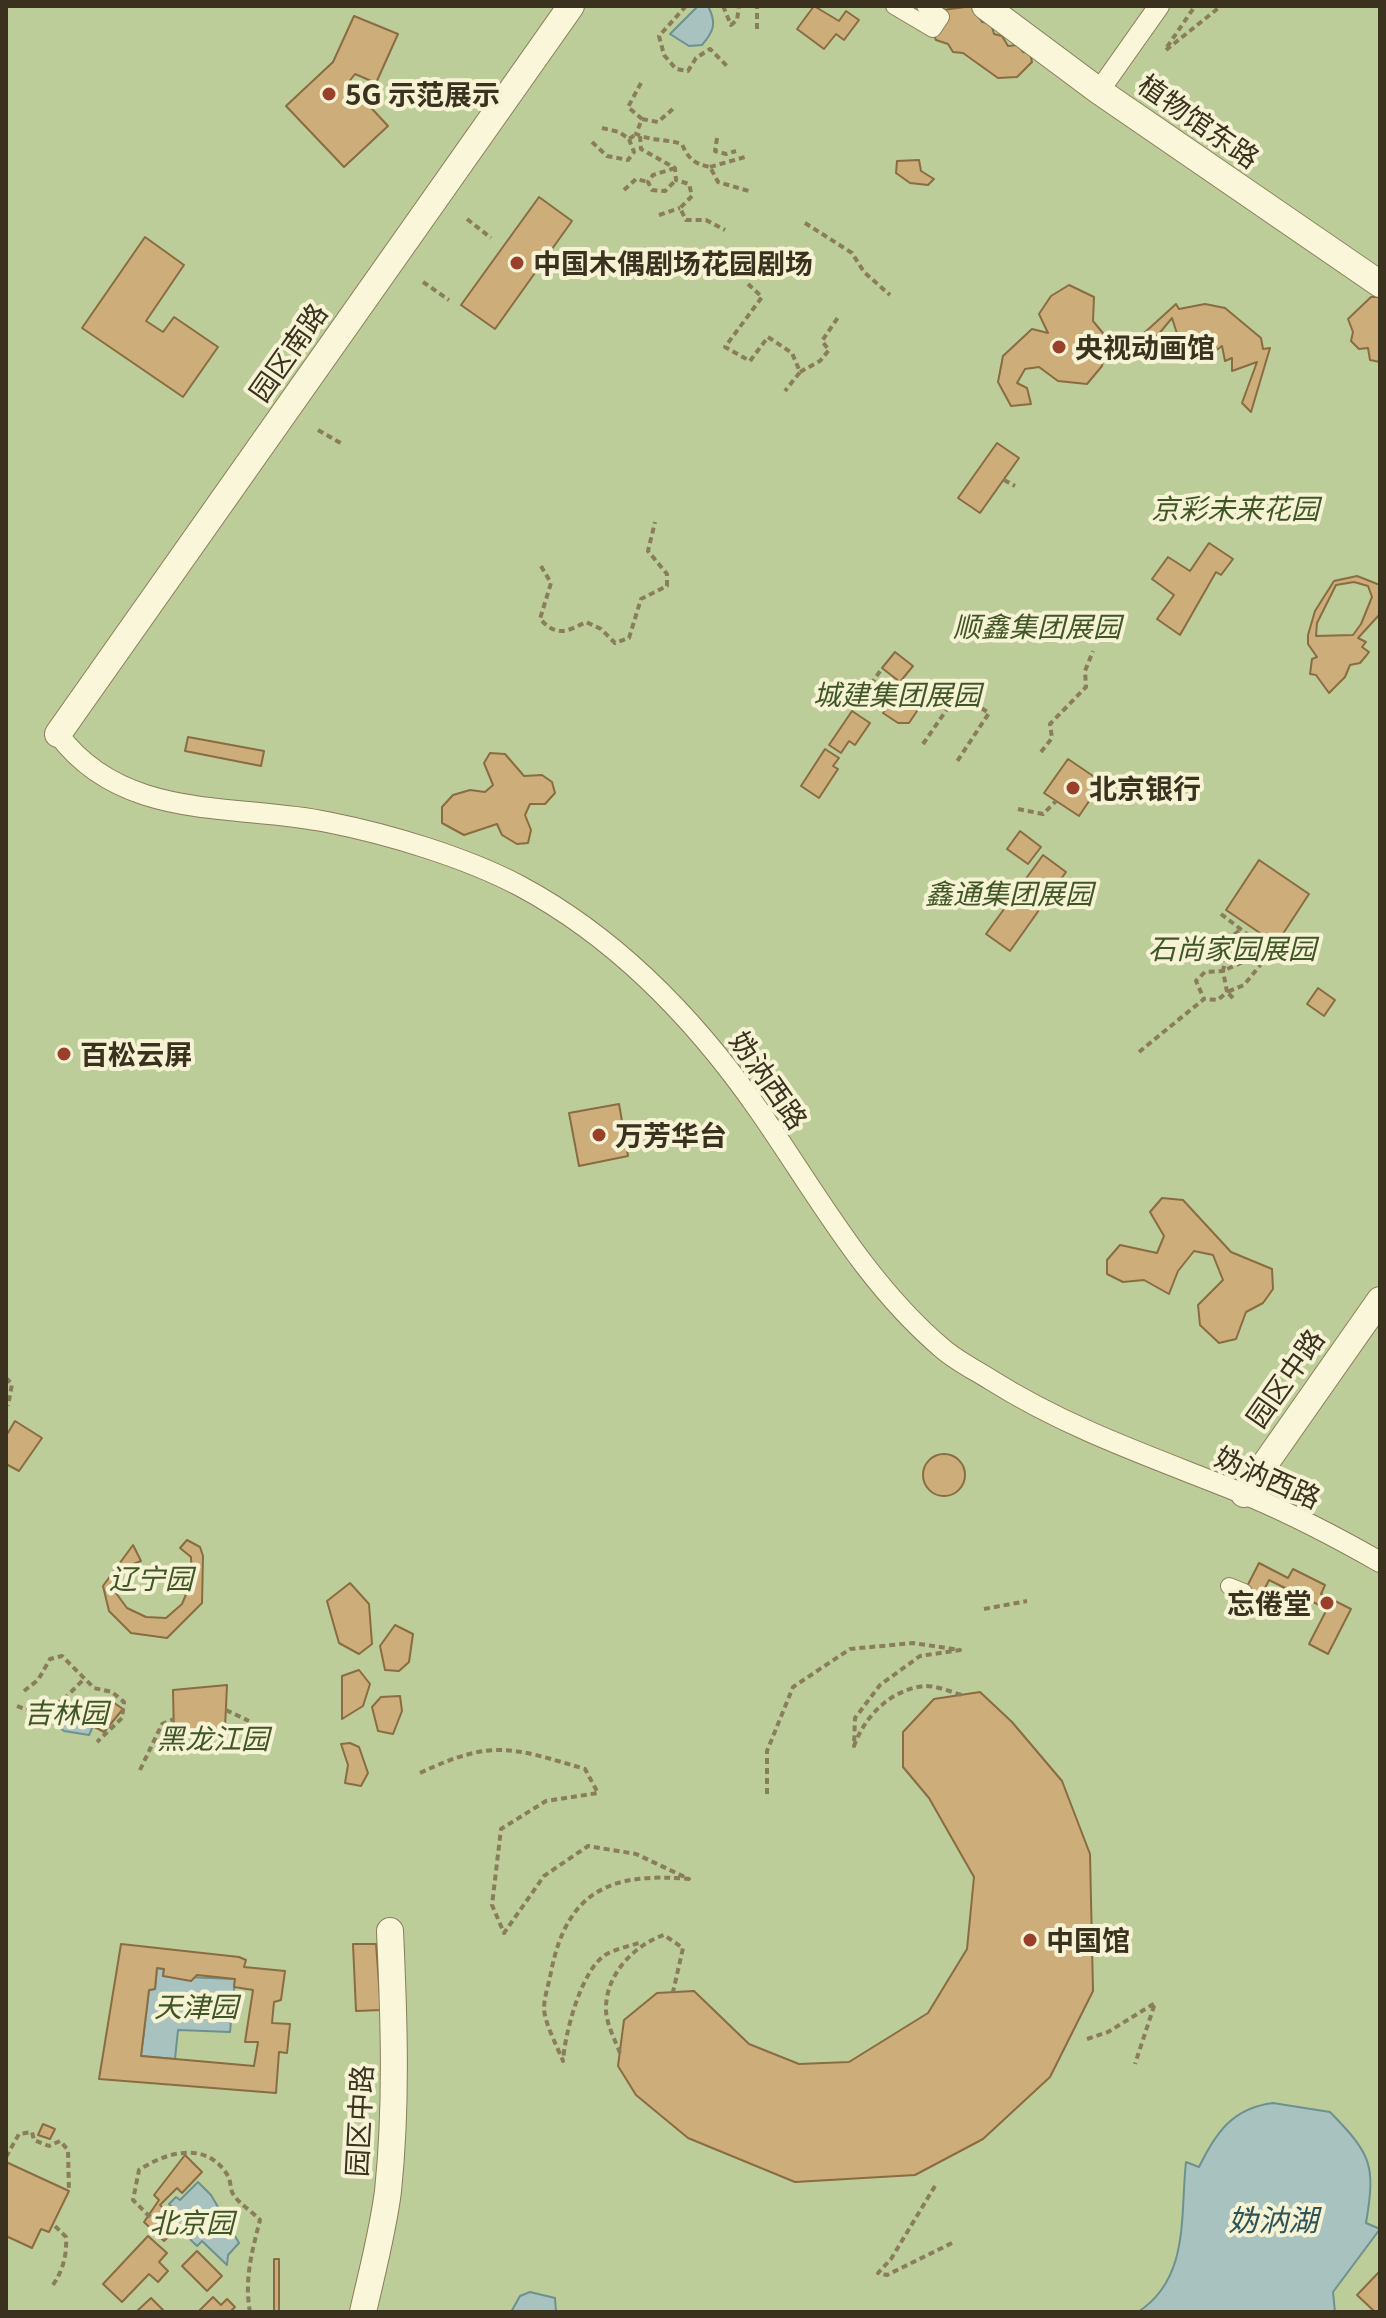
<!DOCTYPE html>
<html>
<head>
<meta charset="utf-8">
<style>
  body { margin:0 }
  #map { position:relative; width:1386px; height:2318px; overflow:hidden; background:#eeebc5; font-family:Georgia,serif }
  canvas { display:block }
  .frame { position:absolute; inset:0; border:8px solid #3a311f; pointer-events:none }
</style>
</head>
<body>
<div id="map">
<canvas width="1386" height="2318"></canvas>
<div class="frame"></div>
</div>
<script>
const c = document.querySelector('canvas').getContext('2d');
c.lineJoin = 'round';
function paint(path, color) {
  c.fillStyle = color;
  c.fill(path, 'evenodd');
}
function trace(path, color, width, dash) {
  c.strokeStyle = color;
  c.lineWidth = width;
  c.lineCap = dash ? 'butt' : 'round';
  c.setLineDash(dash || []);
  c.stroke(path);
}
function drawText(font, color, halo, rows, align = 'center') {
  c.font = font + ' Georgia,"Noto Sans SC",serif';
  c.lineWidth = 8;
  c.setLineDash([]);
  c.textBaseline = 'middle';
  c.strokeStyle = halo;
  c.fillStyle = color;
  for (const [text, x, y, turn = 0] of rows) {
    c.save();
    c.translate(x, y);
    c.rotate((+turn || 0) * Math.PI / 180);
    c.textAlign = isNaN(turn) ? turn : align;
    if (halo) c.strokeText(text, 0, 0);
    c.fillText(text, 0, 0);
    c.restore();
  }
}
const green = new Path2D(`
  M6 6H1380V2312H6Z`);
const water = new Path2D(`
  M698 6H708C717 23 714 31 702 45L689 46 670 34Z
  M66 1708 73 1715V1721L93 1726 89 1735 64 1731 54 1723 56 1713Z
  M157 1968 164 1969 163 1976 235 1979 230 2032 178 2030 175 2059 141 2056 149 1990 155 1989Z
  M1273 2103 1330 2112C1371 2154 1376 2164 1366 2223L1380 2229 1333 2292 1335 2312H1138C1190 2278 1180 2216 1186 2162L1199 2167C1216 2132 1233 2108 1273 2103Z
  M198 2182 211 2195 239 2243 228 2255 227 2265 202 2241 197 2246 171 2221 174 2209 169 2204 176 2197 180 2200Z
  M530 2292 555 2298 556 2312H511L520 2296Z`);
const building = new Path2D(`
  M814 6 839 21 846 11 859 20 844 40 836 34 824 49 797 29Z
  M972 6 982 22 991 23 994 34 1002 36 1008 46 1018 45 1023 52 1030 53 1032 62 1017 77 998 78 963 53 953 52 948 44 936 40 933 33 943 10Z
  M354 16 398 34 376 83 355 74 348 83 388 126 344 167 286 106 333 62Z
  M919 160 921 171 934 179 928 185 910 183 896 173 897 161Z
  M539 197 572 221 495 329 461 305Z
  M145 237 184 265 146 321 163 332 174 317 218 347 183 397 82 328Z
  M1069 285 1094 297 1093 321 1107 338 1102 366 1087 384 1058 381 1039 367 1025 369 1017 383 1027 388 1031 404 1011 406 998 382 1003 356 1032 329 1048 333 1039 314 1051 296Z
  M1371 297H1380V362L1370 360 1368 348 1359 349 1351 341 1353 332 1348 319Z
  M1176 304 1179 309 1205 304 1225 308 1261 338 1263 349 1270 348 1251 412 1242 403 1257 362 1232 371V358L1225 361 1222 346 1210 355 1213 336 1197 342 1196 332 1179 340 1172 318 1148 347 1143 334Z
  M997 443 1019 458 980 513 958 498Z
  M1209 543 1233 559 1221 575 1216 572 1180 635 1157 619 1174 595 1152 579 1168 557 1190 571Z
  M1357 576 1380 585V614L1358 638 1366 642 1362 647 1369 652 1366 656 1360 663 1350 665 1345 677 1329 693 1316 675 1310 674 1312 659 1317 657 1308 644V635L1315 611 1334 581ZM1354 582 1368 586 1372 597 1361 624 1353 635 1316 636 1317 623 1336 585Z
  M895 652 913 666 900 682 882 668Z
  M903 684 925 699 909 723H898L883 713Z
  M852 711 870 723 855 745 849 741 841 753 829 745Z
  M188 737 264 751 261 766 185 751Z
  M825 749 839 758 833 766 838 769 819 798 801 786Z
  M490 753 505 754 524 776 542 775 552 782 555 793 545 804H530L525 815 531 830 528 843 517 844 502 835 497 824 464 835 442 823V807L453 795 470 790 485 792 493 785 484 763Z
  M1068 759 1102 782 1079 816 1044 793Z
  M1020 831 1041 847 1028 864 1007 849Z
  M1043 855 1066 872 1010 951 986 934Z
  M1259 860 1309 894 1271 952 1262 946 1260 933 1226 910Z
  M1318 988 1335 1000 1324 1016 1307 1004Z
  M619 1104 628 1156 579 1166 569 1113Z
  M1162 1198 1183 1200 1231 1252 1272 1269 1273 1289 1263 1303 1246 1312 1236 1339 1219 1343 1200 1325 1198 1305 1223 1280 1213 1255 1194 1251 1178 1271 1169 1294 1144 1280 1123 1282 1107 1274V1260L1120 1245 1157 1253 1164 1236 1150 1212Z
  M15 1421 42 1438 19 1471 6 1464V1436Z
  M923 1475a21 21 0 1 1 42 0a21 21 0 1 1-42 0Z
  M187 1540 200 1547 203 1556 202 1603 167 1638 131 1633 109 1611 103 1586 133 1545 141 1561 123 1568 110 1585 127 1608 146 1617 166 1618 182 1604 192 1580 191 1557 180 1548Z
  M1259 1563 1288 1578 1293 1569 1325 1585 1321 1594 1351 1609 1328 1654 1309 1644 1327 1609 1269 1580 1250 1618 1235 1610Z
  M350 1583 369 1604 372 1644 359 1654 339 1643 327 1601Z
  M395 1625 413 1634 409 1662 399 1671 385 1670 380 1646Z
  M359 1670 370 1684 363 1706 342 1719V1676Z
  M227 1685 225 1728 174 1735 173 1690Z
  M980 1692 1012 1722 1062 1781 1090 1854 1093 1991 1050 2077 983 2139 915 2175 795 2182 688 2138 636 2095 618 2066 624 2020 657 1993 694 1991 749 2044 799 2064 849 2062 928 2013 967 1949 974 1877 929 1798 903 1767V1732L934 1699Z
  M400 1696 402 1711 393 1734 378 1731 372 1707 381 1697Z
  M107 1698 123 1709 104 1732 87 1723Z
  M350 1743 359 1747 368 1773 361 1786 345 1783 348 1765 341 1744Z
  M121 1944 239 1957 246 1960 244 1967 285 1971 281 2000 274 2002 272 2023 290 2024 287 2053 279 2052 276 2093 99 2079ZM157 1968 164 1969 163 1976 191 1981 197 1975 235 1979 234 1987 253 1990 245 2042H258L254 2066 141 2056 149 1990 155 1989Z
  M353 1944H376L381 2010 356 2011Z
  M43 2124 55 2129 50 2139 38 2135Z
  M185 2155 202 2172 182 2193 177 2188 160 2205 169 2214 162 2222 173 2233 164 2241 144 2222 159 2200 154 2195Z
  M6 2162 69 2191 49 2232 41 2229 32 2248 6 2236Z
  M148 2236 167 2253 159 2262 168 2271 158 2282 149 2274 122 2302 103 2284Z
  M197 2251 222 2276 207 2291 182 2266Z
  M274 2259H279V2312H274Z
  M1380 2271V2312H1375L1357 2295Z
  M213 2297 221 2305 227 2299 235 2307 230 2312H198Z
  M151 2298 165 2312H136Z`);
const path = new Path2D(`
  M686 6 659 36 664 55 676 69 688 71 696 58 710 49 729 68
  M723 6 731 25 737 20 739 6
  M757 29V6
  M1167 47 1195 6
  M1166 50 1221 6
  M641 83 628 107 642 119 636 134C652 141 666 139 682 144 688 159 695 164 710 167L718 182 752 192
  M642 119 658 122 675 107
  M602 128 619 132 629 139 636 134
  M640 136 641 149 675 168 676 180 689 184 692 196 680 208 686 220H706L725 230
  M717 138 715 151 726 154 736 151
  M592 142 607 156 628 160 634 152 629 139
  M710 167 745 157
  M675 168 653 175 648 182 652 190 665 191 676 180
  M624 190 636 179 648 182
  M659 215 680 208
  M467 219 491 238
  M805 223 852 253 864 272 890 295
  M423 282 449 300
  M748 284 762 297 725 347 750 361 768 337 792 353 800 372 785 391
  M800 372 820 361 829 350 822 341 839 316
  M318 430 344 445
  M1004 480 1015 486
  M541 566 551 583 540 619C557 637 566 632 586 622L601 629 615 643 629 638 641 599 667 586V574L648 551 655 522
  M860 701 882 668
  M923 744 958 693 989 713 956 763
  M1041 752 1052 738 1050 724 1086 687 1085 671 1093 651
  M1018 809 1043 814 1056 801
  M1221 914 1256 941V956
  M1233 998 1227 992 1244 985 1262 963 1256 956 1223 971 1230 938 1240 930
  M1139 1052 1204 999 1196 981 1205 972 1223 971 1227 992 1218 1000 1204 999
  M6 1378 12 1384 8 1406
  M984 1609 1027 1601
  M24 1691 38 1680 50 1659 62 1656 94 1688 112 1692 124 1702 122 1718 97 1742
  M17 1706 27 1710 40 1704 61 1702 84 1679
  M226 1710 249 1721
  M140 1770 162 1724 174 1719
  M420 1773C492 1739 511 1747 585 1769L598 1793 546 1801 501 1829 492 1905 504 1933 544 1876 588 1846 636 1854 689 1879C612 1872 567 1890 551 1972 549 1984 544 1997 544 2009 545 2024 557 2046 563 2061 565 2033 581 1971 605 1955 615 1949 630 1946 642 1942
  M767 1794V1751L793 1687 850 1649 913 1643 960 1650 920 1656 880 1685 855 1718 854 1746C865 1716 890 1690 924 1686 935 1685 951 1692 962 1695
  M1087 2039 1108 2032 1155 2003 1135 2064
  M620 2053C615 2040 606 2023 606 2010 605 1975 634 1945 664 1935L683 1948 673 1992
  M6 2157 19 2134 32 2132 34 2140 49 2146 60 2141 68 2150 69 2191
  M935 2186 891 2259 878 2273 887 2275 952 2243
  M150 2217 133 2200 139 2170C166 2152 207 2140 228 2176 231 2181 230 2189 233 2194 238 2203 253 2212 260 2220 252 2251 244 2280 250 2312
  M53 2285C63 2270 67 2255 66 2237L53 2224`);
const pedestrian = new Path2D(`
  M894 6 933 29 941 17 925 6
  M1229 1586 1244 1592`);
const minor = new Path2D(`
  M1099 91 1159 6
  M58 734C123 822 234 803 327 822 388 834 465 857 520 886 619 939 696 1020 760 1112 817 1194 865 1283 943 1349 957 1361 975 1370 991 1380 1072 1431 1161 1460 1249 1496 1294 1515 1338 1538 1380 1562`);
const tertiary = new Path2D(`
  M985 6 1099 91 1380 284
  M58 734 571 6
  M1244 1494 1380 1300
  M363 2312C372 2272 383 2231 388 2191 397 2105 394 2018 390 1931`);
const markers = [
  [329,94,8,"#99402b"],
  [517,263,8,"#99402b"],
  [1059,347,8,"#99402b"],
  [1073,788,8,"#99402b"],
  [64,1054,8,"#99402b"],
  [599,1135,8,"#99402b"],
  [1327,1603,8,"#99402b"],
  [1030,1940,8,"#99402b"]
];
const poiNames = [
  ["5G 示范展示",345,94],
  ["中国木偶剧场花园剧场",533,263],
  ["央视动画馆",1075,347],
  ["北京银行",1089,788],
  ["百松云屏",80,1054],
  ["万芳华台",615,1135],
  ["忘倦堂",1311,1603,"right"],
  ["中国馆",1046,1940]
];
const streetNames = [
  ["植物馆东路",1199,121,35],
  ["园区南路",288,352,-55],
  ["妫汭西路",769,1080,55],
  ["园区中路",1285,1378,-55],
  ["妫汭西路",1268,1477,24],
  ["园区中路",359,2121,-87]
];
const parkNames = [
  ["京彩未来花园",1235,508],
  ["顺鑫集团展园",1037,626],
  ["城建集团展园",897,694],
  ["鑫通集团展园",1009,893],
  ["石尚家园展园",1232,948],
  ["辽宁园",151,1578],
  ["吉林园",66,1712],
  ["黑龙江园",213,1738],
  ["天津园",196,2006],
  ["北京园",192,2222]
];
const waterNames = [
  ["妫汭湖",1273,2220]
];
paint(green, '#bccd99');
paint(water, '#a7c2bf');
trace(water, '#6d918f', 2);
paint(building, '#cdae7b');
trace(building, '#896c41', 2);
trace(pedestrian, '#8a7d5b', 18);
trace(minor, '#8a7d5b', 22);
trace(tertiary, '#8a7d5b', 28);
trace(path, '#8a7d5b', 4, [6, 4]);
trace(pedestrian, '#f9f6d9', 16);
trace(minor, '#f9f6d9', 20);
trace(tertiary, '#f9f6d9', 26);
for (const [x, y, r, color] of markers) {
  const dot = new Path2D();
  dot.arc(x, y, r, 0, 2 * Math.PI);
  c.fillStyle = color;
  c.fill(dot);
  trace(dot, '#f6f3d5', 3);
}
drawText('bold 28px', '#3a311f', '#f6f3d5', poiNames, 'left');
drawText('28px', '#3a311f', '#f6f3d5', streetNames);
drawText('italic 28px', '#405626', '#f6f3d5', parkNames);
drawText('italic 30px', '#2e545a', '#f6f3d5', waterNames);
</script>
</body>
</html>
